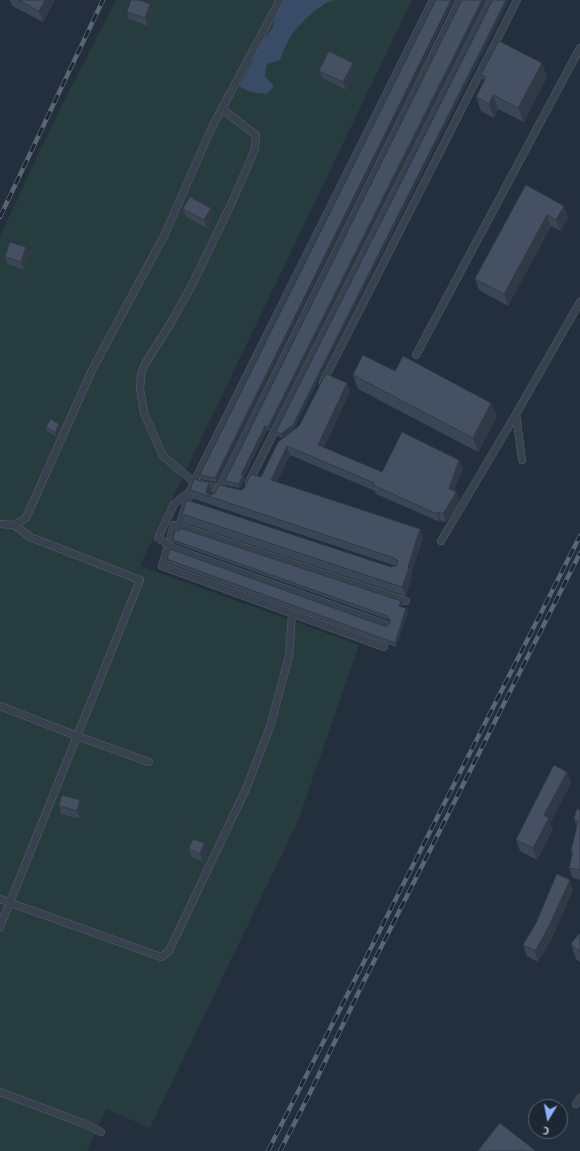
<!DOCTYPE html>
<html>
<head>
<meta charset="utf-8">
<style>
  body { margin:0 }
  #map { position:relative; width:580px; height:1151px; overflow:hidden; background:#242f3e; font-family:"Fira Sans Condensed",sans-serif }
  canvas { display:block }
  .north { position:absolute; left:528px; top:1099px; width:40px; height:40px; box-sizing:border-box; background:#1d2633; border:1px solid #59626f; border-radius:50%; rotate:190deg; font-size:11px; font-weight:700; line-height:16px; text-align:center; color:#b4bcc9 }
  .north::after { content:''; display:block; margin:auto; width:14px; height:18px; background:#8ab4f8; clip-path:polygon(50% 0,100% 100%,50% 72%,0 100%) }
</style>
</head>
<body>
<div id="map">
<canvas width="580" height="1151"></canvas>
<div class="north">С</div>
</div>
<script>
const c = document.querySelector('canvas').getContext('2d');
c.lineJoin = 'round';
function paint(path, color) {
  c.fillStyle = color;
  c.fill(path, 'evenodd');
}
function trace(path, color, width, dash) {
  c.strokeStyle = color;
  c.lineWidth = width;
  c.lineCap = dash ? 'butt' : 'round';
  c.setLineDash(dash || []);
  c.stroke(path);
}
const green = new Path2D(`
  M116 0H412L140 566 359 645 298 821 150 1128 106 1109 87 1151H0V236L55 119Z`);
const water = new Path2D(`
  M283 0H334C319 4 299 24 290 37 286 44 283 53 280 60L267 64 265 76 274 86 267 94 251 92 239 86 252 63 259 45 272 29 276 15Z`);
const service = new Path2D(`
  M222 109 256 135 255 149 233 200 192 285 169 326 145 364 141 374 140 389 144 413 163 456 194 482 225 490
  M416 355 580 48
  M323 382 517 0
  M522 460 516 414 580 302
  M223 480 460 0
  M249 482 491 0
  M0 524 14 525 26 518 92 370 165 234 212 127 280 0
  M179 526 406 601
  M158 538 174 504 189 492
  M441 541 516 414
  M175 549 387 625
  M384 647 162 566 174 525 179 526 194 482 433 0
  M0 706 77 736 149 762
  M0 899 161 957 169 951 246 789 270 727 289 656 292 614
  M0 927 140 580 30 537 14 525
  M0 1092 85 1124 101 1132
  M576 1104 580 1098`);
const rail = new Path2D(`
  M0 217 103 0
  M268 1151 580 536
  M280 1151 308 1097 364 981 580 553`);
const serviceBridge = new Path2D(`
  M216 494 223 480
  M158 538 175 549`);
const wall = new Path2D(`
  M10 0H55L43 22 12 6Z
  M436 0H454L216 482 201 479 200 475Z
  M462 0H485L269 431 267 430 244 476 245 479 240 488 226 485 225 481Z
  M150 4 153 12 148 26 129 19 127 12Z
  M542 63 547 77 524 122 498 109 494 118 481 111 476 97 484 81 481 75Z
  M319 71H356L346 90 322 78Z
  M526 185 564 206 568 217 561 231 551 226 508 306 479 290 475 279Z
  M211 208 213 216 207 228 186 217 183 209Z
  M26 247 29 255 24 270 8 264 5 257Z
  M395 371 491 403 497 417 478 452 358 389 353 375Z
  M347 383 350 392 324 447 382 472 459 460 463 468 454 490 459 499 458 503 446 522 441 521 440 522 376 494 375 491 290 455 277 482 420 529 423 538 411 574 412 576 406 596 185 523 182 514 391 567 396 566 194 499 190 490 212 492 211 495 241 490 261 477 299 426Z
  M59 424 61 428 57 437 47 431 46 427Z
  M294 429 282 438 278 436 276 432Z
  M173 539 403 605 402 607 406 608 408 612 396 647 168 563 167 559 384 626H387L390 623V622L389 620 177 544 174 542Z
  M567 772 571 783 550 823 553 829 537 860 520 851 516 840Z
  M80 800 83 807 80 819 61 814 59 806Z
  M580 810V880L573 878 569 868 572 855 571 851 577 827 574 819Z
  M204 843 207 851 203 862 191 857 189 849Z
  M573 890 552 938 538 962 527 956 523 945Z
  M580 934V962L576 959 571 944Z`);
const shadedWall = new Path2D(`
  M45 0H55L43 22 39 11Z
  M451 0H454L216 482 215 478Z
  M482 0H485L269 431 268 427Z
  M506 0H509L294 429 282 438 281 434Z
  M150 4 153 12 148 26 145 18Z
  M353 63 356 71 346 90 343 82Z
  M542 63 547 77 524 122 518 108Z
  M493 95 498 109 494 118 489 104Z
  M564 206 568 217 561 231 556 220Z
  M211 208 213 216 207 228 204 220Z
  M547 215 551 226 508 306 504 294Z
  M26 247 29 255 24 270 21 262Z
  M347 383 350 392 321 453 318 445Z
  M491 403 497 417 478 452 473 438Z
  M59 424 61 428 57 437 55 433Z
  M265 426 267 430 244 476 245 479 240 488 239 484 241 475Z
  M287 446 290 455 274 489 271 480Z
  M459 460 463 468 452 497 449 489Z
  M209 483 212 492 210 497 206 491Z
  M456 491 459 499 458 503 446 522 443 514Z
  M438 512 441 521 440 522 437 514Z
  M420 529 423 538 411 574 412 576 406 596 402 587 408 567Z
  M401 601 403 605 401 610 399 606Z
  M406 608 408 612 396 647 395 643Z
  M567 772 571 783 550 823 553 829 537 860 533 848 544 815Z
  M80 800 83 807 80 819 77 811Z
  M204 843 207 851 203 862 200 854Z
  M570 880 573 890 552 938 538 962 535 951Z`);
const building = new Path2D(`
  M19 0H45L39 11Z
  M131 0H139L150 4 145 18 127 12Z
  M436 0H451L215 478 200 475Z
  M462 0H482L268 427 265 426 241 475H243L239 484 225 481Z
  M493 0H506L293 425 281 434 276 432Z
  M499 41 542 63 518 108 493 95 489 104 476 97 486 77 481 75Z
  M329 51 353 63 343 82 319 71Z
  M526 185 564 206 556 220 547 215 504 294 475 279Z
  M190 197 211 208 204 220 183 209Z
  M10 242 26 247 21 262 5 257Z
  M363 355 395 371 403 356 491 403 473 438 353 375Z
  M326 374 347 383 318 445 382 472 402 432 459 460 449 489 456 491 455 494 443 514 438 512 437 514 373 485 374 483 287 446 271 480 420 529 408 567 409 568 402 587 182 514 187 500 391 567 396 566 398 561 394 558 190 490 194 479 209 483 206 491 208 495H211L215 493 219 485 241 490 244 488 251 474 261 477 278 442 299 426Z
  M51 419 59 424 55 433 46 427Z
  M180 528 401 601 399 606 406 608 395 643 167 559 170 549 384 626H387L390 623V620L387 616 176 541 173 539 175 530 179 531Z
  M554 765 567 772 544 815 549 818 533 848 516 840Z
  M62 795 80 800 77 811 59 806Z
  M577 809 580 810V870L569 868 573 851H571L578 821 574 819Z
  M193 839 204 843 200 854 189 849Z
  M557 874 570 880 548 928 535 951 523 945 536 923Z
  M579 934H580V952L571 944Z
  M500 1123 536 1151H478Z`);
paint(green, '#263c3f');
paint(water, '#394c67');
trace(service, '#565f6c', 8);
trace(service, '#38414e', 7);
trace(rail, '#5a6575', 4.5);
trace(rail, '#1d2633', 3, [9]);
trace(serviceBridge, '#565f6c', 8, []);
trace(serviceBridge, '#38414e', 7);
paint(wall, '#3b4654');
paint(shadedWall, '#303945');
paint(building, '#455162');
trace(building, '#303945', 1);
</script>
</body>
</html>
